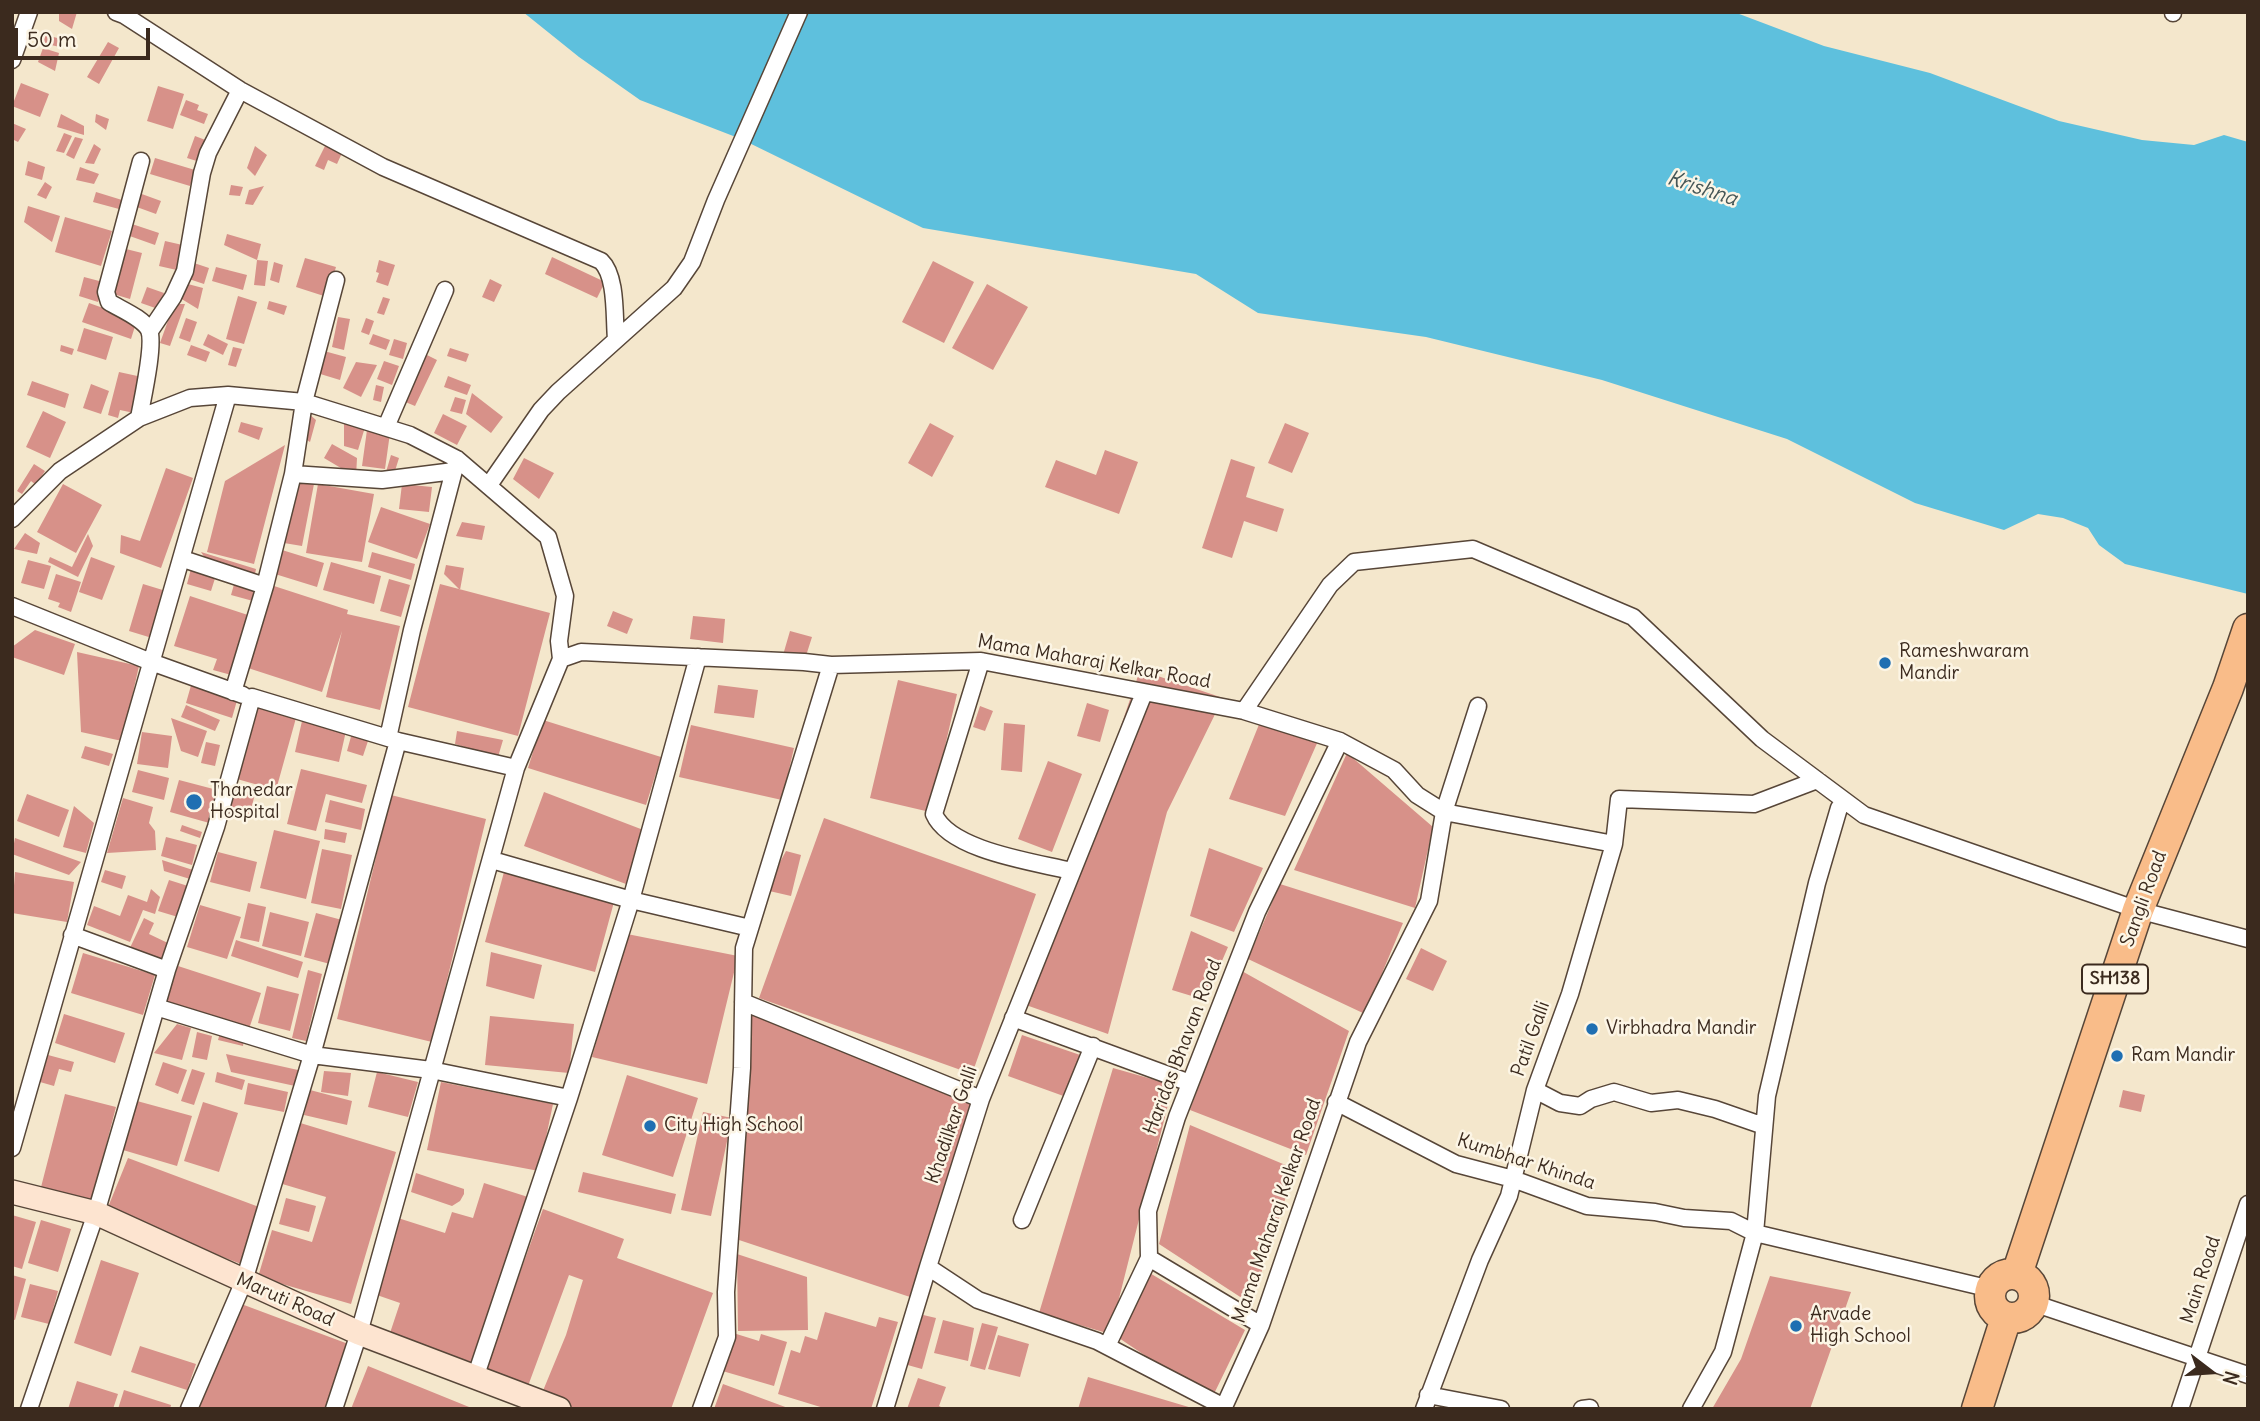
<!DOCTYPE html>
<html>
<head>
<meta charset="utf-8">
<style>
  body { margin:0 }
  #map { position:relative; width:2260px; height:1421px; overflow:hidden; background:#f4e7cc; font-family:Delius,sans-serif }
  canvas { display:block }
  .frame { position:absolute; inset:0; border:14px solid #3b2a1e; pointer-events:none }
  .north { position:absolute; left:2176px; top:1337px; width:70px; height:70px; -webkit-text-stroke:5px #fcf5e5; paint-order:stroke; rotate:107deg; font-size:19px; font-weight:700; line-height:28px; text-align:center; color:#3b2a1e }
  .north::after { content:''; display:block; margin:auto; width:24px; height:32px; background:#3b2a1e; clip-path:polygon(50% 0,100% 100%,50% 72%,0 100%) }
  .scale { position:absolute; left:14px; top:28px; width:136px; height:32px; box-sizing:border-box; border:4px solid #3b2a1e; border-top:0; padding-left:9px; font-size:21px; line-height:24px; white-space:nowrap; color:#3b2a1e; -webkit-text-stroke:5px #fcf5e5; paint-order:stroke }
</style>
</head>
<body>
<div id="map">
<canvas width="2260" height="1421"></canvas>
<div class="frame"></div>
<div class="north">N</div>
<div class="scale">50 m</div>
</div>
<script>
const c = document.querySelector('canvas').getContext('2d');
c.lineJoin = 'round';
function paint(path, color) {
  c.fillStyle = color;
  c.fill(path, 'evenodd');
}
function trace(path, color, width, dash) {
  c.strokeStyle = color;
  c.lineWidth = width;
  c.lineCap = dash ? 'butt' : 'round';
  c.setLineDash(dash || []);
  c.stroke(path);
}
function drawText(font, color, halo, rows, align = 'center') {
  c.font = font + ' Delius,sans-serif';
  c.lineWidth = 5;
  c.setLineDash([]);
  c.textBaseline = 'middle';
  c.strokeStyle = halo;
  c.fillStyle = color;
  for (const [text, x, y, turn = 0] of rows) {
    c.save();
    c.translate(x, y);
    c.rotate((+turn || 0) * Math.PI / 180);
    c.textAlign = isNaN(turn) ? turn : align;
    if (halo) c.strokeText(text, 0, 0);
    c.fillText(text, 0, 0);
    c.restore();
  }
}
const water = new Path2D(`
  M523 12H1734L1824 46 1930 73 2059 121 2142 140 2194 145 2224 135 2248 142V594L2125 564 2099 545 2088 528 2063 518 2038 514 2004 530 1915 503 1787 439 1602 380 1426 337 1258 313 1196 274 923 228 741 139 640 100 579 57Z`);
const building = new Path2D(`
  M59 12H77L72 29 59 21Z
  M46 35 61 39 60 47 42 43Z
  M108 42 119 48 99 84 87 77Z
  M43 48 59 53 55 71 38 62Z
  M21 83 49 94 40 117 12 106Z
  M158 86 184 94 173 129 147 121Z
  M186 100 199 105 197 110 208 114 204 124 180 115Z
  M61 114 84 126V135L57 127Z
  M96 114 109 119 106 130 95 122Z
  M12 123 26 129 18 142 12 139Z
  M64 133 72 136 64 153 56 151Z
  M195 136 208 141 200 162 187 158Z
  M75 137 83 139 74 159 66 155Z
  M94 144 101 149 94 164 85 163Z
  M255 146 267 155 255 176 247 168Z
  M325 146 342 153 337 164 328 160 324 170 315 166Z
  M155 158 195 170 190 186 150 174Z
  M28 161 45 167 42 180 25 175Z
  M80 167 99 174 94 184 76 180Z
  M45 182 52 187 46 199 37 195Z
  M231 185 243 187 240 196 229 195Z
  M264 186 253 205 245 204 249 190Z
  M96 192 122 200 119 209 93 202Z
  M139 193 161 201 156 214 134 206Z
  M28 206 60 216 52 242 24 222Z
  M65 217 112 231 101 266 55 252Z
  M129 223 159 233 155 245 124 234Z
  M227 234 261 244 257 260 224 245Z
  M165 241 187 246 181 271 159 266Z
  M122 248 142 253 130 299 110 293Z
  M552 257 605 282 597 298 545 274Z
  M305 258 336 267 327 297 296 287Z
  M257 260 268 261 265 286 254 285Z
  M379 260 395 265 388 286 376 282 379 273 376 272Z
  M933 261 974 282 944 343 902 322Z
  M191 262 209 268 204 284 186 278Z
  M274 262 283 265 279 283 270 280Z
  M216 267 247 275 243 290 212 281Z
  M84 277 103 282 98 302 79 296Z
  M490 279 502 285 494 302 482 297Z
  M184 283 203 288 198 309 180 298Z
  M987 284 1028 307 993 370 952 348Z
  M147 287 164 293 158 309 141 303Z
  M238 296 257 302 244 344 226 339Z
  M383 297 390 299 384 315 377 313Z
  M269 301 287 306 284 315 267 309Z
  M89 303 137 320 131 339 82 322Z
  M174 304H185L170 346 160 343Z
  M338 317 350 319 344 350 332 347Z
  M186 318 197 322 190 342 179 338Z
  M366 318 374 321 369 335 361 332Z
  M84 328 113 337 106 360 77 351Z
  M208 334 228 344 223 355 203 345Z
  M373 334 390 340 386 350 369 344Z
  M394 339 407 343 403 359 389 355Z
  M61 345 74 349 72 355 60 351Z
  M191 345 210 352 206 362 187 355Z
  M233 347 242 349 236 367 228 365Z
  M450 348 469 354 466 362 447 356Z
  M324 351 346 357 340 380 317 373Z
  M425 354 437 360 415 406 403 401Z
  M384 361 399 366 392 385 377 379Z
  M356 362 377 365 361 397 343 388Z
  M119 372 142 377 134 413 120 410 118 418 108 415Z
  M448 376 471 385 467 395 444 387Z
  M32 381 69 394 65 408 27 395Z
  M91 384 109 391 101 414 83 408Z
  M376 385 384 387 381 402 373 400Z
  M472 393 503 417 491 433 466 414Z
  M455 397 466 400 462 414 450 411Z
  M43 411 66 422 50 458 26 447Z
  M308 413 316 420 310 442 302 437Z
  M443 414 467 426 457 445 434 433Z
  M344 417 366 424 358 450 344 446Z
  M241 422 263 428 259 440 238 432Z
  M930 423 954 436 932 477 908 463Z
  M1285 423 1309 433 1292 473 1268 463Z
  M367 430 390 433 385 469 362 466Z
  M332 444 357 458 356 477 324 458Z
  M285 445 254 564 207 552 225 481Z
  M1105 450 1138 462 1119 514 1045 487 1056 460 1096 475Z
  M391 455 399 458 394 474 386 472Z
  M524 458 554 473 539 499 513 479Z
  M1231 459 1255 467 1246 497 1284 509 1277 532 1244 521 1232 558 1202 548Z
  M34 464 45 471 36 485 31 481 22 494 17 491Z
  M166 468 193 478 161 568 120 553 121 535 140 541Z
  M295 481 314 484 302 546 284 543Z
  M63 484 102 505 76 553 37 532Z
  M318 484 374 494 362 562 306 553Z
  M402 484 432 487 429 512 399 509Z
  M381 507 430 524 417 559 368 542Z
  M462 522 485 526 482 540 456 536Z
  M25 533 40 543 37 554 14 549Z
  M88 534 93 546 78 577 48 562 50 557 72 567Z
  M282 550 324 563 317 587 275 574Z
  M201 552 256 569 255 574 205 558Z
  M372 552 415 564 411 580 368 567Z
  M91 557 115 566 102 600 79 592Z
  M28 560 51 566 44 589 21 583Z
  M331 562 381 576 374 604 323 590Z
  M192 565 217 572 211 591 187 584Z
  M446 565 464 568 460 590 444 574Z
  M56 574 81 582 71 612 58 607 60 603 48 599Z
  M389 579 410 585 401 617 380 611Z
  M235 581 257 587 253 601 231 595Z
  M143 584 166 591 152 638 129 631Z
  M440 584 550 613 518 736 408 707Z
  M274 586 348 610 347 614 400 626 380 710 326 697 342 631 322 692 248 668Z
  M190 596 254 617 235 676 213 670 217 659 174 646Z
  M613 611 633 619 627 634 607 626Z
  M693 616 725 619 723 643 690 639Z
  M35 630 75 644 64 675 12 657V647Z
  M790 631 812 637 804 662 783 655Z
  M77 652 139 666 122 741 81 732Z
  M1140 670 1223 698 1167 812 1108 1034 1026 1005Z
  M898 680 957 694 930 812 870 798Z
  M192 682 238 697 232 718 186 703Z
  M718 685 758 690 754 718 714 713Z
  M1087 703 1109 710 1100 742 1077 736Z
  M186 705 220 720 215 731 181 717Z
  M980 706 993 711 985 731 973 727Z
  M258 707 296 718 276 790 237 779Z
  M171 718 207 731 198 757 181 751Z
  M543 720 661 757 646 805 528 768Z
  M302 721 346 731 339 762 295 752Z
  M1260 722 1318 741 1285 816 1229 799Z
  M1004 723 1025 725 1022 772 1001 770Z
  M691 725 794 748 782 800 679 777Z
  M457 731 503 740 498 757 455 744Z
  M142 732 172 736 168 768 137 764Z
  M352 733 369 738 363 756 347 751Z
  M206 742 220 745 215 766 201 763Z
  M85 746 113 754 109 766 81 758Z
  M1347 753 1433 827 1415 908 1294 870Z
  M1048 761 1082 774 1052 852 1018 839Z
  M301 769 367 785 362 803 326 794 316 831 287 824Z
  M138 770 169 778 164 800 132 792Z
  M179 780 221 791 213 824 170 812Z
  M231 788 255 794 248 821 224 815Z
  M544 792 646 831 626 884 524 846Z
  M27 794 69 810 59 837 17 821Z
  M391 795 486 819 432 1042 337 1019Z
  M123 798 153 807 149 823 155 831 156 850 107 853Z
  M330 800 365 809 361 830 325 822Z
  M74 806 94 823 86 853 63 847Z
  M824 818 1036 894 972 1074 759 998Z
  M182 825 202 832 200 838 180 831Z
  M325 829 347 833 345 843 324 839Z
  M274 830 320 841 306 899 260 888Z
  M166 837 197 845 192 865 161 856Z
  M15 838 81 862 69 875 12 854Z
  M1209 848 1263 868 1234 932 1190 916Z
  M322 849 352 855 341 909 311 903Z
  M786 851 801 855 791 896 765 890Z
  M218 852 257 862 250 892 210 882Z
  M162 860 193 870 190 879 164 871Z
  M105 870 126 876 122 889 101 882Z
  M15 872 74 882 67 922 12 913Z
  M504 872 614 902 595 972 485 942Z
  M169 880 188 886 178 917 158 911Z
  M1280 884 1403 923 1365 1014 1248 959Z
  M151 889 160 897 155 914 143 910 130 942 87 925 94 906 120 916 128 895 147 902Z
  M248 903 266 907 259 942 240 938Z
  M200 905 241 917 227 959 187 947Z
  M270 912 309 922 301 956 262 946Z
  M316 913 342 920 330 964 304 957Z
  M144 918 154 923 149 934 172 945 162 966 129 950Z
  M1191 931 1228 947 1205 1000 1172 990Z
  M627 934 738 956 707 1084 592 1057Z
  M236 940 303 962 298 978 231 956Z
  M1421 948 1447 961 1433 991 1406 979Z
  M491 952 542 965 534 999 486 986Z
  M83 953 155 975 143 1015 71 993Z
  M178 966 261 993 249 1029 166 1002Z
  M308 970 322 974 306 1041 292 1038Z
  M1240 970 1349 1031 1306 1155 1190 1110Z
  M267 986 299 994 290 1031 258 1023Z
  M64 1014 125 1033 115 1063 55 1043Z
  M752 1015 971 1101 910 1297 739 1240Z
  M490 1016 574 1024 569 1073 485 1065Z
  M177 1024 191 1028 182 1060 154 1053Z
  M197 1032 212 1036 207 1060 192 1057Z
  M220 1033 244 1039 243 1046 218 1040Z
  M1022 1035 1083 1056 1069 1098 1008 1076Z
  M226 1054 298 1070 295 1086 231 1072Z
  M48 1055 74 1062 71 1072 59 1069 54 1086 40 1082Z
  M163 1062 187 1070 178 1094 155 1085Z
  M1113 1068 1173 1085 1110 1334 1039 1313Z
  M192 1069 205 1073 194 1105 181 1101Z
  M324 1071 351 1073 348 1096 321 1092Z
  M217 1072 245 1080 242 1090 215 1082Z
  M377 1072 418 1082 408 1117 368 1107Z
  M627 1075 698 1098 673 1177 602 1155Z
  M441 1082 553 1104 539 1171 427 1150Z
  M248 1083 288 1092 284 1112 244 1104Z
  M310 1090 352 1101 347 1125 304 1115Z
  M2123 1090 2145 1095 2141 1112 2119 1107Z
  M65 1094 116 1107 91 1204 40 1191Z
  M137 1101 192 1116 177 1166 123 1150Z
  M203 1102 238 1113 219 1172 184 1161Z
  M703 1112 732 1118 711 1216 681 1210Z
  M297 1122 396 1152 351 1304 258 1277 272 1230 312 1242 326 1197 279 1183Z
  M1190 1125 1295 1169 1251 1304 1159 1244Z
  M128 1158 259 1207 241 1264 106 1212Z
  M583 1172 676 1194 671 1214 578 1192Z
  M416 1173 464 1189V1194L460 1201 452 1206 411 1192Z
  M484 1183 528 1197 475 1363 389 1336 400 1303 374 1294 398 1218 445 1233 452 1212 473 1218Z
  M286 1198 316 1206 309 1232 279 1224Z
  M543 1209 624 1239 617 1258 713 1293 671 1409H575L540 1398 566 1335 583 1280 569 1275 528 1386 485 1370Z
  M12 1215 36 1222 22 1269 12 1266Z
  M41 1220 71 1229 58 1272 28 1263Z
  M737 1254 807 1277 808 1330 738 1331Z
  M101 1260 139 1273 111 1356 74 1343Z
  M1148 1272 1245 1330 1211 1400 1116 1336Z
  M12 1275 26 1279 15 1320 12 1319Z
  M1770 1276 1851 1292 1810 1409H1712L1741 1359Z
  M30 1284 58 1291 49 1324 21 1317Z
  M236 1302 351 1345 327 1409H197Z
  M825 1312 876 1327 879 1317 898 1322 871 1409H827L778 1394 791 1350 800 1353 805 1336 817 1340Z
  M919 1314 936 1318 922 1369 904 1364Z
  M943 1320 974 1328 968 1361 934 1353Z
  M982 1323 998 1327 985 1370 970 1366Z
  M730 1332 759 1341 761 1334 787 1342 774 1386 719 1370Z
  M998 1335 1029 1344 1020 1377 988 1369Z
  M140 1346 196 1364 187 1390 131 1372Z
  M368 1366 474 1409H351Z
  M1088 1377 1192 1408V1409H1078Z
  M918 1378 946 1387 939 1406 945 1409H907Z
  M77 1381 118 1394 113 1409H68Z
  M723 1384 788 1408V1409H714Z
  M124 1390 171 1405 170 1409H118Z`);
const street = new Path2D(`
  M116 12 124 15 240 90 383 167 601 261C617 276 614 317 616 339
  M2173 13V12
  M12 60 29 12
  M150 331 173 297 185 271 202 173 208 153 240 90
  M139 418C142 401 155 344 149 330 143 318 120 309 109 302L106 292 141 161
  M386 427 445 290
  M293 474 382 480 454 471
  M489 485 541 410 558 392 674 288 692 262 716 200 799 12
  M12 519 60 471 139 418 190 398 228 395 304 402 410 435 457 459 548 537 565 596 559 641 561 659 516 768 359 1333 334 1409
  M183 559 265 586
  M12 606 151 662 243 695
  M561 659 581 652 804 662 831 665
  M981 661 934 814C950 851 1035 862 1071 871
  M233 692 265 586 293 474 304 402 336 280
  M1144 693 981 1099 928 1267 978 1300 1097 1341 1224 1407
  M1244 711 1330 585 1354 562 1473 549 1633 617 1762 739 1864 815 2138 910 2248 939
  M388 738 412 630 457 459
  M398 741 516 768
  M1614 844 1619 799 1754 804 1817 780
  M492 860 631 900 698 657
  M72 935 167 970
  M743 1002 981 1099
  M1013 1018 1190 1083
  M1535 1090 1560 1103 1580 1106 1591 1099 1614 1092 1651 1103 1678 1100 1715 1109 1764 1126
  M1336 1102 1456 1164 1513 1179 1587 1206 1655 1212 1684 1218 1731 1221 1755 1233 1991 1289
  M12 1148C82 896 158 647 228 395
  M1022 1220 1093 1046
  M2033 1303 2248 1375
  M1261 1325 1149 1258 1148 1211 1177 1117 1257 912 1340 741
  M1107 1346 1149 1258
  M475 1378 569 1098 631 900 750 928
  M1428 1395 1501 1409
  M29 1409 96 1213 167 970 216 827 252 697 398 741 312 1055 156 1007
  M189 1409 244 1281 312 1055 431 1070 569 1098
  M701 1409 727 1337 726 1292 742 1068 744 948 831 665 981 661 1244 711 1340 741 1394 770 1417 795 1444 812 1429 901 1358 1042 1261 1325 1223 1409
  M885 1409 928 1267
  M1424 1409 1480 1260 1509 1196 1535 1090 1570 994 1614 844 1444 812 1478 706
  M1582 1409 1590 1408
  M1691 1409 1723 1352 1755 1233 1767 1096 1817 883 1839 808 1845 801
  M2180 1409 2248 1204`);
const secondary = new Path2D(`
  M12 1192 96 1213 359 1333 559 1409`);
const highway = new Path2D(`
  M2017 1274 2138 910 2228 688 2248 629
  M1990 1296a22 22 0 1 1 44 0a22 22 0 1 1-44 0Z
  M1977 1409 2006 1318`);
const markers = [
  [1885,663,7,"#1f6fb2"],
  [194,802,9,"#1f6fb2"],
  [1592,1029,7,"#1f6fb2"],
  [2117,1056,7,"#1f6fb2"],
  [650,1126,7,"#1f6fb2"],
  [1796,1326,7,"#1f6fb2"]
];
const shields = [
  [2115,979,66]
];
const shieldNames = [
  ["SH138",2115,979]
];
const poiNames = [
  ["Rameshwaram",1899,652],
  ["Mandir",1899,674],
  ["Thanedar",210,791],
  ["Hospital",210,813],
  ["Virbhadra Mandir",1606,1029],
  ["Ram Mandir",2131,1056],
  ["City High School",664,1126],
  ["Arvade",1810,1315],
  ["High School",1810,1337]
];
const streetNames = [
  ["Mama Maharaj Kelkar Road",1094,662,10],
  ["Sangli Road",2144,899,-70],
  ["Patil Galli",1531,1039,-70],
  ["Haridas Bhavan Road",1183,1047,-69],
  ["Khadilkar Galli",952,1125,-71],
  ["Kumbhar Khinda",1526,1162,18],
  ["Mama Maharaj Kelkar Road",1277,1211,-71],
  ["Main Road",2201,1280,-72],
  ["Maruti Road",285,1300,24]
];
const waterNames = [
  ["Krishna",1702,189,18]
];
paint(water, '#5ec0dd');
paint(building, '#d79189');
trace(street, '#574638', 19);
trace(secondary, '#574638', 26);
trace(highway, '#574638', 33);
trace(street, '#fff', 16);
trace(secondary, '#fde4d0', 23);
trace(highway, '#f9bc89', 30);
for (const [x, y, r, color] of markers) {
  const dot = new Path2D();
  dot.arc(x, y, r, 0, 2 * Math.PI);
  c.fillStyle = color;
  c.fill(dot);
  trace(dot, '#fcf5e5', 2.5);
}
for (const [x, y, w] of shields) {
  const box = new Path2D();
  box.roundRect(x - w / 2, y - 14.5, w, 29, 5);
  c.fillStyle = '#fcf5e5';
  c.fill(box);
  trace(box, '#3b2a1e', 2);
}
drawText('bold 18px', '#3b2a1e', null, shieldNames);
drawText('19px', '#3b2a1e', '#fcf5e5', poiNames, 'left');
drawText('19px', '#3b2a1e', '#fcf5e5', streetNames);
drawText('italic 21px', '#465757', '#fcf5e5', waterNames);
</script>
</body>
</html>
